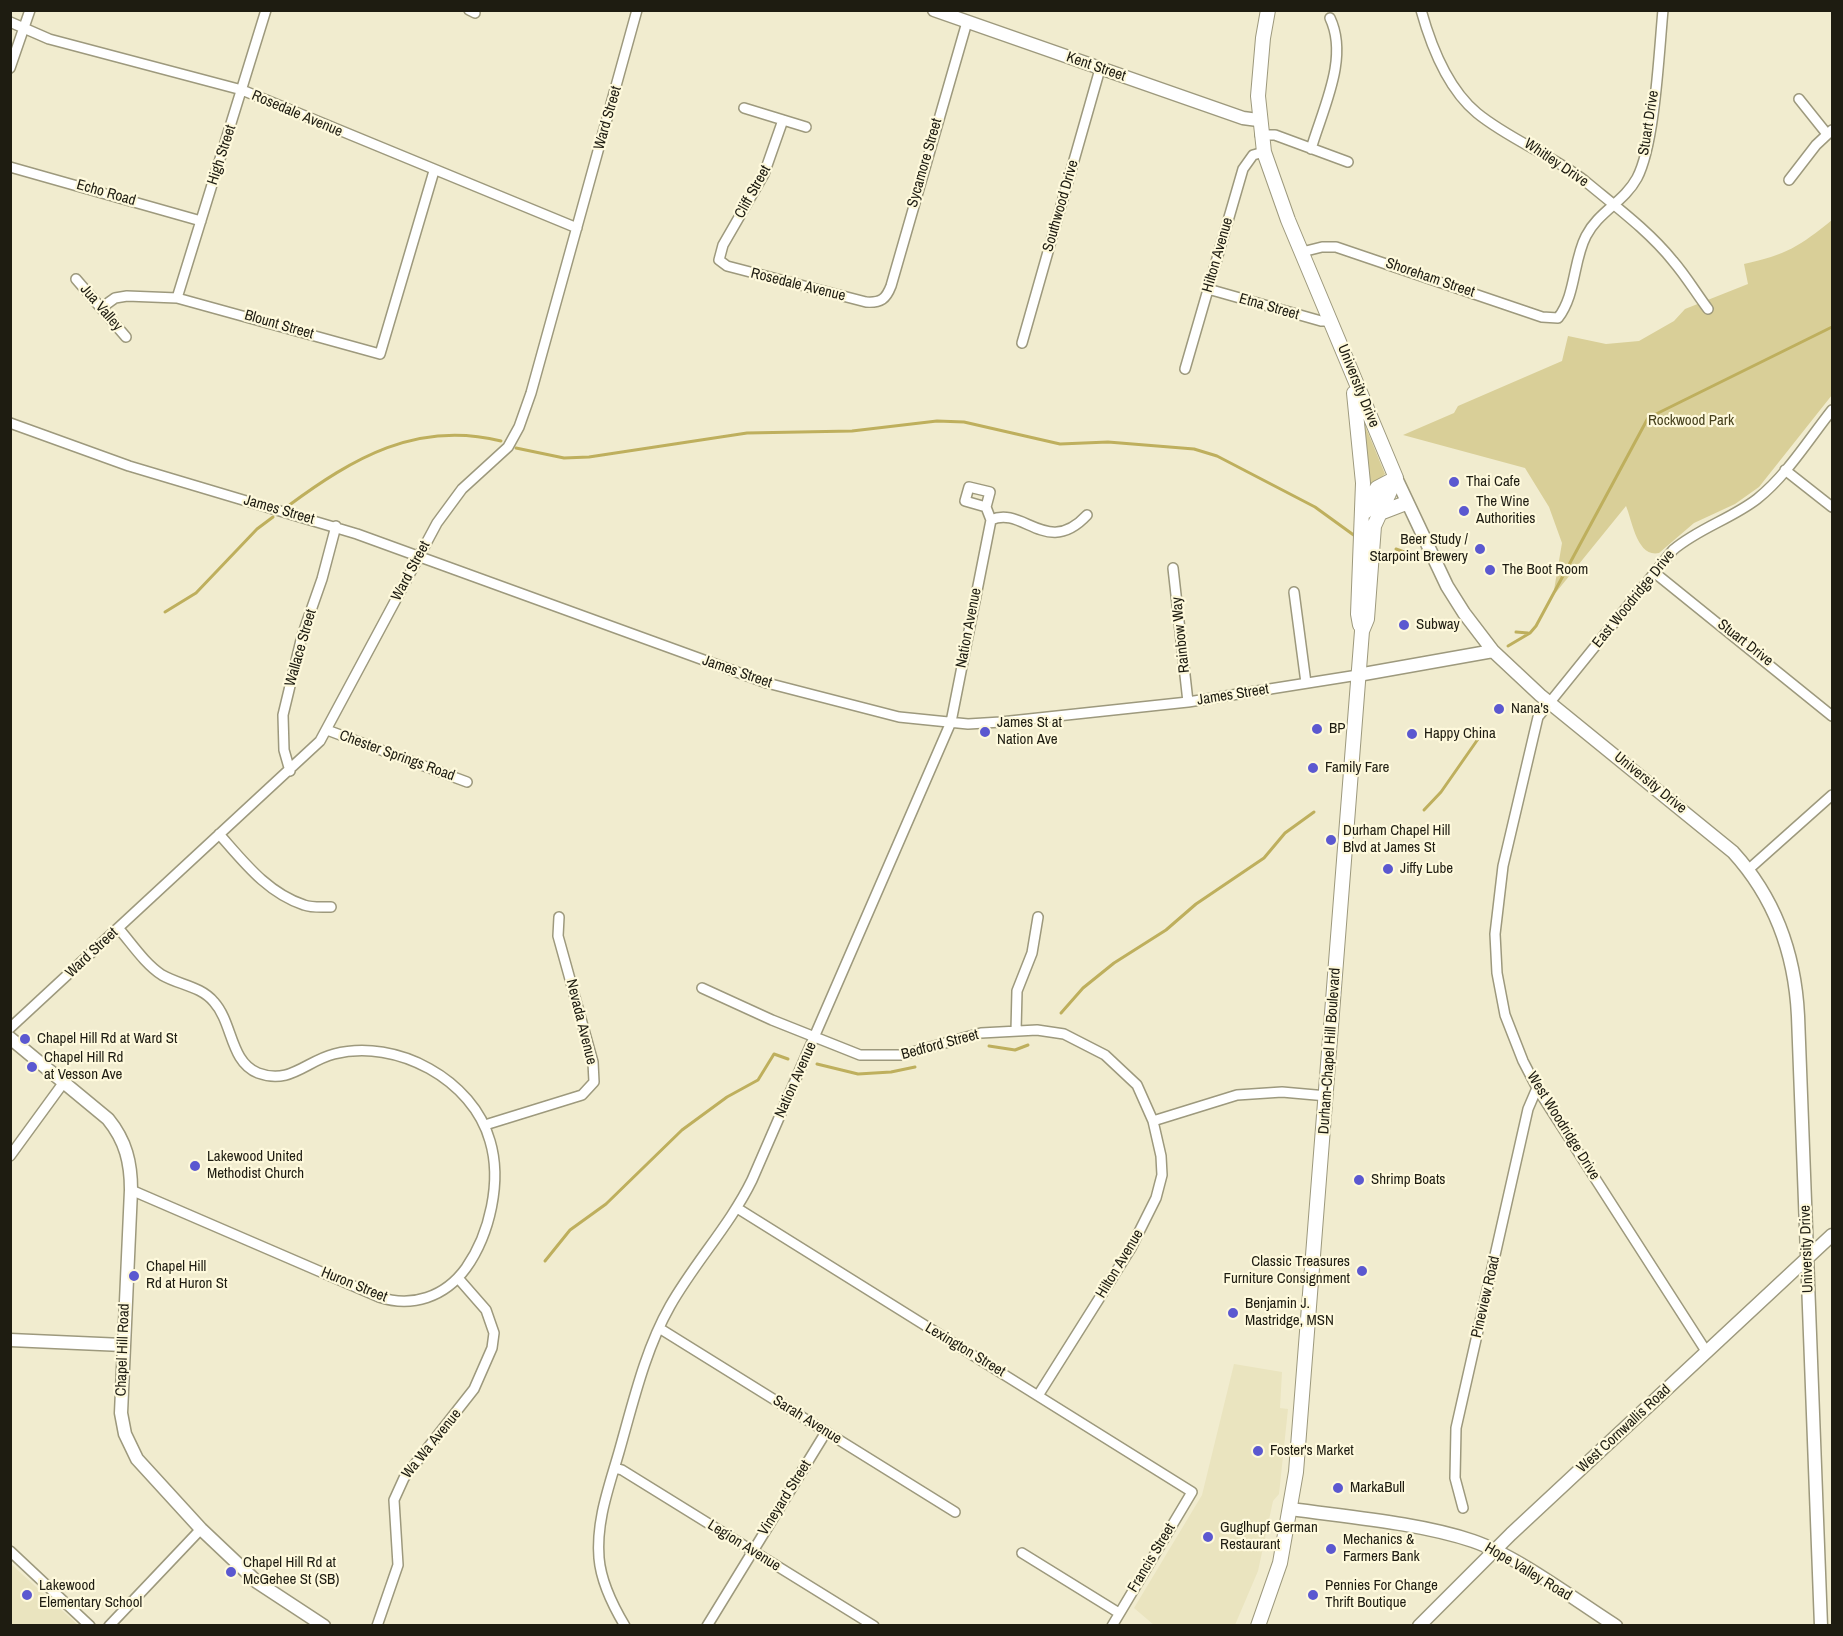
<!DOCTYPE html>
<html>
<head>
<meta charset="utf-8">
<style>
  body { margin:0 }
  #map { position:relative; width:1843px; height:1636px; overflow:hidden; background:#f1eccf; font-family:"Archivo Narrow",sans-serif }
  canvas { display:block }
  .frame { position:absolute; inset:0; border:12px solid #1e1c11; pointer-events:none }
</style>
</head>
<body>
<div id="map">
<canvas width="1843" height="1636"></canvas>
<div class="frame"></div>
</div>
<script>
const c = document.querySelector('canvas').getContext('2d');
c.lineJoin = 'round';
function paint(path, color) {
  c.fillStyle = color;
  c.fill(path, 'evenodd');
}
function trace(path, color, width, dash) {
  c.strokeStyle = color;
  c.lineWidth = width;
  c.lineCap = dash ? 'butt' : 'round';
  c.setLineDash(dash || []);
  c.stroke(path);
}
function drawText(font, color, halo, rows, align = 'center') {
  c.font = font + ' "Archivo Narrow",sans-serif';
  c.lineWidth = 4.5;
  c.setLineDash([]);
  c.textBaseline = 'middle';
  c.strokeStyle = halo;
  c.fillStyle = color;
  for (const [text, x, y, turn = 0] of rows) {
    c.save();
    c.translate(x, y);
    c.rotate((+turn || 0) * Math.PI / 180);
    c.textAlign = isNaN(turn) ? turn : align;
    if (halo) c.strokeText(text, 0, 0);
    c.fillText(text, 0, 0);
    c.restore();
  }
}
const built = new Path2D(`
  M1234 1364 1282 1372 1280 1408 1288 1409 1279 1494 1273 1501 1258 1571 1235 1625H1154L1134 1608 1202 1495Z
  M10 1564H11L78 1625H11Z`);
const green = new Path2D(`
  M1832 220V395L1759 487 1735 504 1694 523 1659 553C1637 558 1632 520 1626 506L1553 596 1562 543 1549 507 1525 468 1403 435 1454 413 1458 406 1562 361 1568 336 1606 344 1639 341 1674 321 1685 309 1748 284 1744 264C1786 255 1800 246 1832 220Z
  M1364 423 1385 474 1366 493Z`);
const stream = new Path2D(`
  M516 448 564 458 589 457 747 433 852 431 937 421 964 422 1060 444 1108 442 1194 449 1217 456 1315 507 1355 536
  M288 506C353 458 417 420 501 441
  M1396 549 1418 557
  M165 612 196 593 257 529 273 517
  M1516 632 1528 633
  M1508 646 1530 633 1536 626 1648 418 1832 327
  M1424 810 1441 792 1478 739
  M1061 1013 1083 988 1114 963 1166 930 1196 904 1264 858 1285 833 1314 812
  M989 1046 1015 1050 1028 1045
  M817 1064 858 1074 891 1072 915 1067
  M545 1261 570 1230 606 1204 682 1130 727 1097 758 1080 774 1054 788 1059`);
const street = new Path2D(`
  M469 10 475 13
  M1421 10C1431 46 1448 89 1477 113 1510 140 1552 155 1585 181 1615 206 1649 231 1673 261 1686 276 1696 293 1708 309
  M10 22 49 39 242 90 577 228
  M10 68 30 10
  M1799 99 1827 134
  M744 108 806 127
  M783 120 764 174 723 245 719 260 727 266 866 302C881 303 886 299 891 286L967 22
  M1260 135H1275L1348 162
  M1311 149C1323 108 1349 58 1330 18
  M10 167 201 221
  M1789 180 1816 145 1832 130
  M1302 252 1322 247H1336L1542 317 1558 318C1576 295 1573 261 1586 236 1598 212 1624 202 1637 178 1655 144 1659 52 1663 10
  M76 279 126 337
  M1208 289 1321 321H1331
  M177 298 266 10
  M101 308 115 298 127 296 177 298 380 354 434 171
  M1022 343 1100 69
  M1185 369 1243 169 1253 155 1264 152
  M10 423 129 466 357 534 767 683 899 717 968 724 1001 722 1188 702 1358 675
  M1785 470 1832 507
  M986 507 965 501 969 487 990 492 986 507 991 520
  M991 520C1023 505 1047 558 1087 515
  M1173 568 1188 702
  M1655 573 1832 716
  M1294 592 1306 683
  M327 730 467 782
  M290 771 284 750 283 715 302 636 322 579 336 526
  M219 834C243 861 267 893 304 905 312 908 323 907 331 907
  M1749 869 1832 795
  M119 929C132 944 145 964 162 975 179 985 201 986 214 1002 233 1023 230 1062 258 1073 290 1085 306 1061 334 1054 397 1038 473 1080 490 1141 502 1181 490 1234 466 1268 445 1297 412 1308 379 1297L131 1190
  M702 988 772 1020 860 1055H902L981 1033 1037 1030 1064 1034 1105 1055 1137 1085 1153 1121 1161 1156 1162 1175 1156 1198 1131 1248 1039 1394
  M10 1028 320 741 437 523 462 489 508 447 519 427 531 393 637 10
  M1016 1031 1017 991 1032 953 1038 917
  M1153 1121 1237 1095 1282 1092 1327 1096
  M485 1125 582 1095 594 1082 593 1062 558 936 559 917
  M10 1156 64 1082
  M737 1208 1192 1492 1112 1626
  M659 1328 955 1512
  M1706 1351 1537 1088 1523 1061 1505 1015 1497 973 1495 934 1503 866 1538 717 1673 550C1699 528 1731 519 1757 499 1787 475 1809 439 1832 410
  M615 1468 622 1470 874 1626
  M1463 1508 1455 1478 1456 1428 1528 1109 1537 1088
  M10 1551 90 1626
  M1022 1553 1119 1613
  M109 1626 201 1529
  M377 1626 398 1565 394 1500 404 1478 474 1389 492 1348 494 1333 486 1310 458 1278
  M625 1626C613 1606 601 1582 599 1558 596 1521 609 1487 619 1452 633 1403 645 1350 670 1306 695 1262 730 1225 752 1180L951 722 991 520
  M707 1626 826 1432`);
const secondary = new Path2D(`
  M934 10 1243 118 1258 120
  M1396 478 1447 586 1464 613 1493 651 1540 695 1733 852C1775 898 1795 954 1798 1016L1821 1626
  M1358 675 1493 651
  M10 1038 108 1119C126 1141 131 1163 131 1190L121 1413 125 1434 137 1459 201 1529 257 1582 324 1626
  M10 1340 123 1345
  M1291 1509C1348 1517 1420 1523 1473 1541 1517 1556 1575 1600 1616 1626
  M1419 1626 1511 1534 1832 1235`);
const primary = new Path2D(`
  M1268 10 1263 38 1258 96 1264 152 1288 220 1396 478
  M1354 393 1363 483 1358 614 1360 625
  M1365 512 1377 488 1396 478
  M1380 513 1406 503
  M1258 1626 1280 1563 1296 1472 1362 631 1367 619 1374 526 1396 478`);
const markers = [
  [1454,482,6,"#5b58d0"],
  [1464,511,6,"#5b58d0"],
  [1480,549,6,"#5b58d0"],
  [1490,570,6,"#5b58d0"],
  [1404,625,6,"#5b58d0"],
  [1499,709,6,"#5b58d0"],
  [1317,729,6,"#5b58d0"],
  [985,732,6,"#5b58d0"],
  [1412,734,6,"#5b58d0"],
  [1313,768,6,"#5b58d0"],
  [1331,840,6,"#5b58d0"],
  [1388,869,6,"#5b58d0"],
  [25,1039,6,"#5b58d0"],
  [32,1067,6,"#5b58d0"],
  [195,1166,6,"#5b58d0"],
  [1359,1180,6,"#5b58d0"],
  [1362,1271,6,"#5b58d0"],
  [134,1276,6,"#5b58d0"],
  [1233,1313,6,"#5b58d0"],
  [1258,1451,6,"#5b58d0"],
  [1338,1488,6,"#5b58d0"],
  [1208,1537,6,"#5b58d0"],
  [1331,1549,6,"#5b58d0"],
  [231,1572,6,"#5b58d0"],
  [27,1595,6,"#5b58d0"],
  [1313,1595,6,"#5b58d0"]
];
const streetNames = [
  ["Kent Street",1096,67,19],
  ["Rosedale Avenue",297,114,23],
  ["Ward Street",608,118,-74],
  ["Stuart Drive",1649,123,-81],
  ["High Street",222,155,-72],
  ["Sycamore Street",925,163,-74],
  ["Whitley Drive",1556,163,34],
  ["Cliff Street",753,192,-61],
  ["Echo Road",106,193,16],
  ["Southwood Drive",1061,206,-74],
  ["Hilton Avenue",1218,255,-74],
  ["Shoreham Street",1430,278,19],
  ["Rosedale Avenue",798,285,14],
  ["Etna Street",1269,307,16],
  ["Jua Valley",101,308,49],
  ["Blount Street",279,325,16],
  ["University Drive",1358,386,68],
  ["James Street",279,510,16],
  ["Ward Street",411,571,-62],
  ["East Woodridge Drive",1634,599,-51],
  ["Nation Avenue",969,628,-79],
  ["Rainbow Way",1181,635,-96],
  ["Stuart Drive",1745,643,38],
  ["Wallace Street",301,648,-74],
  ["James Street",737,672,19],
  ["James Street",1233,695,-9],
  ["Chester Springs Road",397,756,20],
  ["University Drive",1650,783,39],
  ["Ward Street",92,953,-43],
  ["Nevada Avenue",581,1022,76],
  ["Bedford Street",940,1045,-15],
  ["Durham-Chapel Hill Boulevard",1330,1051,-86],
  ["Nation Avenue",796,1080,-66],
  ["West Woodridge Drive",1563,1126,58],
  ["University Drive",1807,1249,-92],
  ["Hilton Avenue",1120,1264,-59],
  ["Huron Street",354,1285,22],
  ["Pineview Road",1486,1297,-77],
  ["Chapel Hill Road",123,1350,-88],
  ["Lexington Street",965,1350,31],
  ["Sarah Avenue",807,1420,32],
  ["West Cornwallis Road",1624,1429,-43],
  ["Wa Wa Avenue",432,1444,-51],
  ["Vineyard Street",785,1498,-58],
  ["Legion Avenue",744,1546,32],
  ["Francis Street",1152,1558,-59],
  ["Hope Valley Road",1528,1572,31]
];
const parkNames = [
  ["Rockwood Park",1691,421]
];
const poiNames = [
  ["Thai Cafe",1466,482],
  ["The Wine",1476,502],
  ["Authorities",1476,519],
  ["Beer Study /",1468,540,"right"],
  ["Starpoint Brewery",1468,557,"right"],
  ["The Boot Room",1502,570],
  ["Subway",1416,625],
  ["Nana's",1511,709],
  ["James St at",997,723],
  ["Nation Ave",997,740],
  ["BP",1329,729],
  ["Happy China",1424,734],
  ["Family Fare",1325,768],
  ["Durham Chapel Hill",1343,831],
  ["Blvd at James St",1343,848],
  ["Jiffy Lube",1400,869],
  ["Chapel Hill Rd at Ward St",37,1039],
  ["Chapel Hill Rd",44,1058],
  ["at Vesson Ave",44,1075],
  ["Lakewood United",207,1157],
  ["Methodist Church",207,1174],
  ["Shrimp Boats",1371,1180],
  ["Classic Treasures",1350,1262,"right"],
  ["Furniture Consignment",1350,1279,"right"],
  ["Chapel Hill",146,1267],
  ["Rd at Huron St",146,1284],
  ["Benjamin J.",1245,1304],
  ["Mastridge, MSN",1245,1321],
  ["Foster's Market",1270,1451],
  ["MarkaBull",1350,1488],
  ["Guglhupf German",1220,1528],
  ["Restaurant",1220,1545],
  ["Mechanics &",1343,1540],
  ["Farmers Bank",1343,1557],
  ["Chapel Hill Rd at",243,1563],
  ["McGehee St (SB)",243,1580],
  ["Lakewood",39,1586],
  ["Elementary School",39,1603],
  ["Pennies For Change",1325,1586],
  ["Thrift Boutique",1325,1603]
];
paint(built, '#eae4bf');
paint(green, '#d9cf98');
trace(stream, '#beaf5d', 3);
trace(street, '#9d997d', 12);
trace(secondary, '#9d997d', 15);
trace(primary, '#9d997d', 16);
trace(street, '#fff', 9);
trace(secondary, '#fff', 12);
trace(primary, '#fff', 14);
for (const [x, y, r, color] of markers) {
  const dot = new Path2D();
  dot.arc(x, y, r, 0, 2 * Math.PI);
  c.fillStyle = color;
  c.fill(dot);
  trace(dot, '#fef9dc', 2);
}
drawText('15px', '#1e1c11', '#fef9dc', streetNames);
drawText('15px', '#46401c', '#fef9dc', parkNames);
drawText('15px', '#1e1c11', '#fef9dc', poiNames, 'left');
</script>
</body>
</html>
